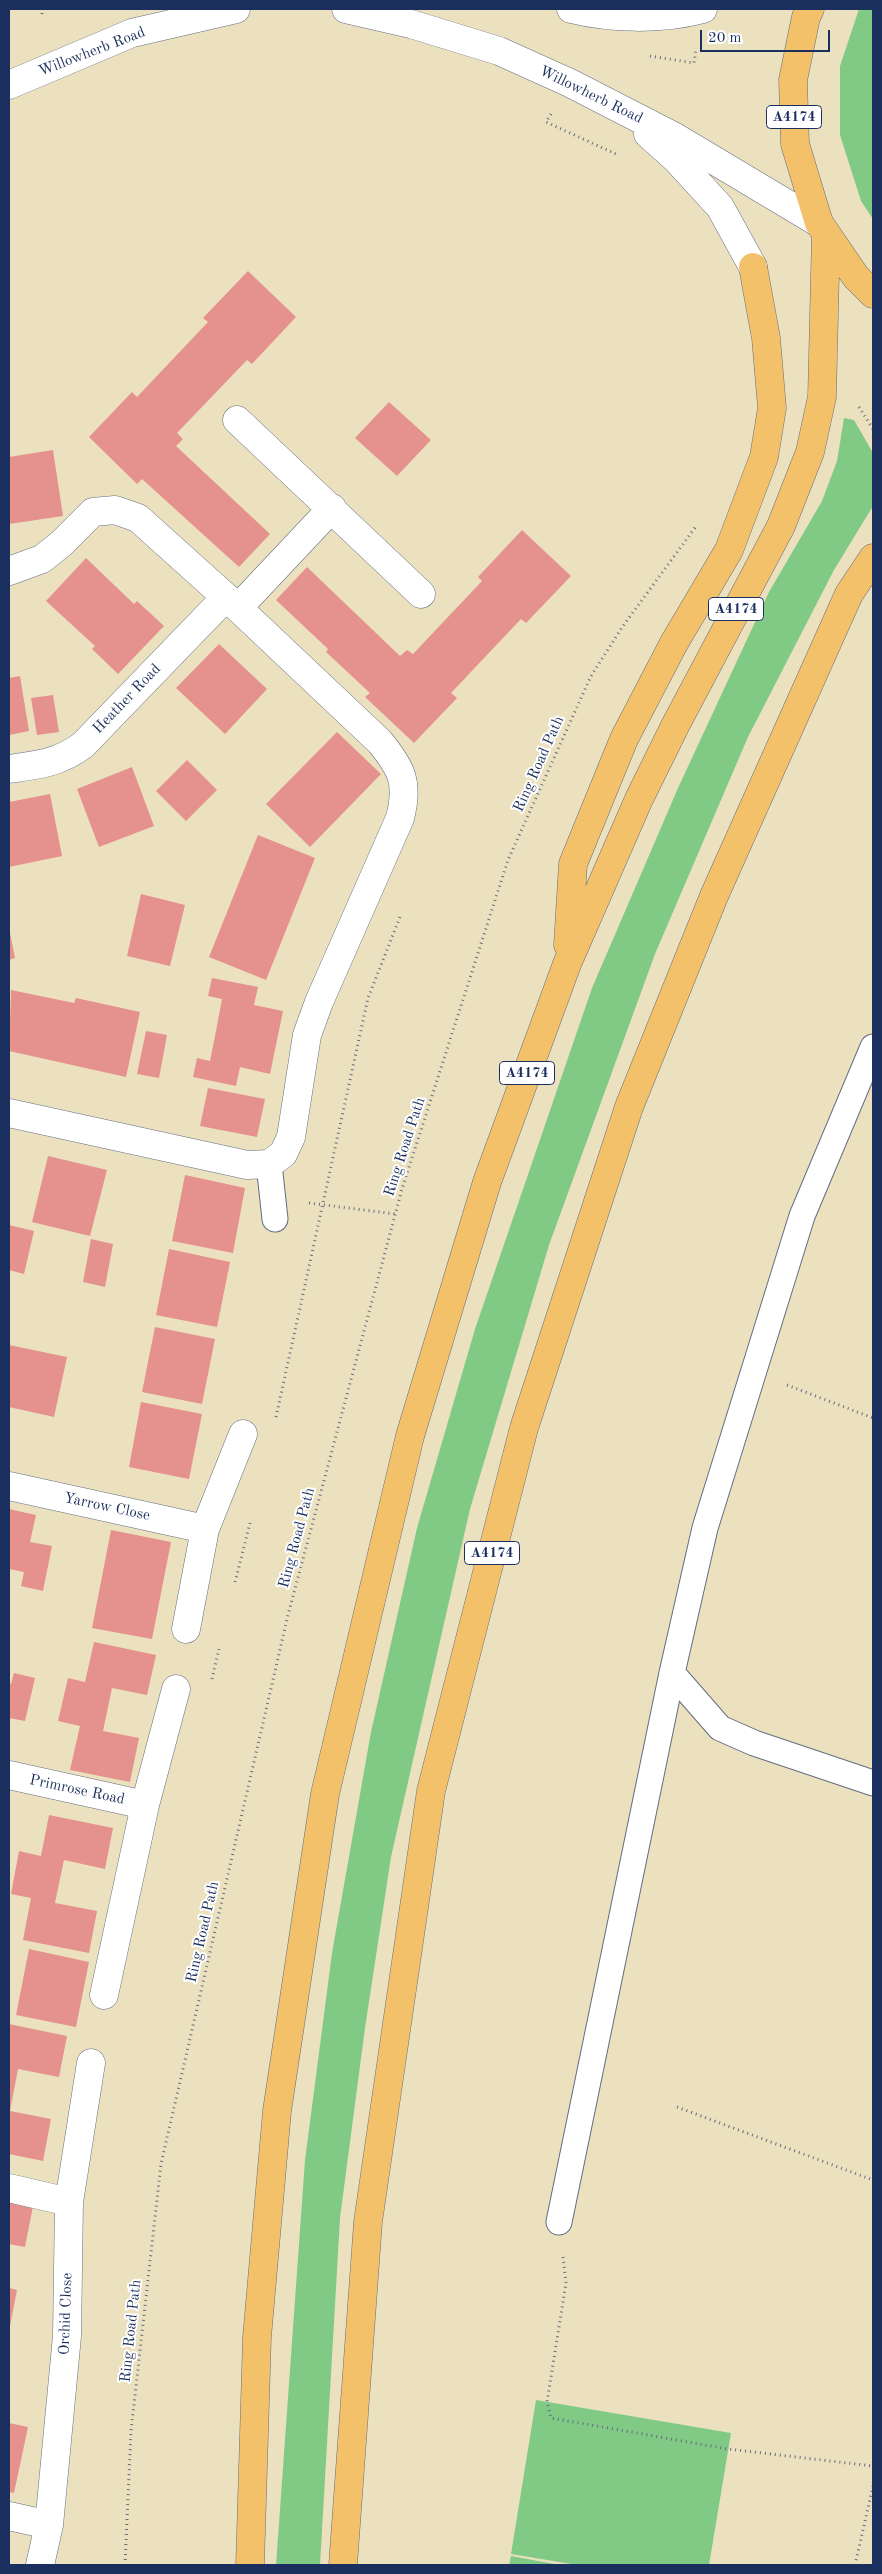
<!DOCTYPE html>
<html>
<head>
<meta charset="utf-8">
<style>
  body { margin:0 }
  #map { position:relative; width:882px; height:2574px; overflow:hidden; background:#ece1bf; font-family:"Old Standard TT",serif }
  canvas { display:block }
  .frame { position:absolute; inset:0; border:10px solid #1b2f5e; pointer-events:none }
  .scale { position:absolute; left:700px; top:30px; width:130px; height:22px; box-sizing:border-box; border:2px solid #1b2f5e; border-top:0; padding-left:6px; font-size:15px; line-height:18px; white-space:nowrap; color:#1b2f5e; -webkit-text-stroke:4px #fff; paint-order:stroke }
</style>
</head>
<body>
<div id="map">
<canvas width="882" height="2574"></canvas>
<div class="frame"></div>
<div class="scale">20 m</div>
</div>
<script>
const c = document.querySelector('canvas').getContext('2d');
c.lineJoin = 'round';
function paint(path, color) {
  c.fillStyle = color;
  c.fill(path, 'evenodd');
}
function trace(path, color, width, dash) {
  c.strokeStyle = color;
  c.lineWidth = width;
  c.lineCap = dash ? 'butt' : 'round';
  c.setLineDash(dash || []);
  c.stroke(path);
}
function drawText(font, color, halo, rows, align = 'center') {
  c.font = font + ' "Old Standard TT",serif';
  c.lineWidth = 4;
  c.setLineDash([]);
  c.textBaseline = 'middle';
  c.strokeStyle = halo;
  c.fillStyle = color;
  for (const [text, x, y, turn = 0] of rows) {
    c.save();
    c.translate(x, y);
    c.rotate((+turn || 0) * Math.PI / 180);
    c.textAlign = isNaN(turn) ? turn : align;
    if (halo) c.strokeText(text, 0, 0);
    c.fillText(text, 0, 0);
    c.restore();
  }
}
const green = new Path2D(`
  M859 9H873V219L861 201 840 135V66Z
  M844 418 854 420 873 453V506L834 570 748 737 655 954 549 1245 470 1509 391 1857 365 2028 340 2218 320 2565H276L305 2160 332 1953 371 1732 417 1528 475 1329 592 988 678 788 769 592 822 501 837 461Z
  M536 2400 731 2433 709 2565H577L511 2554Z
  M511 2556 560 2565H509Z`);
const building = new Path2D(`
  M248 271 296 317 252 364 247 360 177 433 183 439 176 446 270 534 239 567 142 479 137 484 89 437 132 392 137 397 208 322 203 318Z
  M389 402 431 440 397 476 355 438Z
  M53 450 63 516 9 524V457Z
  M522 530 571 576 526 623 521 619 451 693 457 698 414 743 365 697 370 693 326 652 328 649 276 600 307 567 400 656 407 650 413 654 482 581 478 577Z
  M86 558 134 604 137 601 164 626 118 674 92 649 95 646 46 601Z
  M219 644 267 689 225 734 176 688Z
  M20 676 29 731 9 735V678Z
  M53 695 59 732 37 735 31 698Z
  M337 732 381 774 310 847 266 804Z
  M187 760 217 790 186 821 156 791Z
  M132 767 154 826 99 847 77 789Z
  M50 794 62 856 9 867V802Z
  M258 835 315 858 266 980 209 957Z
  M141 894 185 905 170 966 127 956Z
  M9 928 15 958 9 960Z
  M212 978 258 987 254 1005 283 1011 270 1074 240 1067 236 1086 193 1077 197 1058 210 1061 216 1031 222 999 208 996Z
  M11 990 74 1003 76 998 140 1012 126 1077 9 1051Z
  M146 1031 167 1035 159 1078 137 1074Z
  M208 1088 265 1099 257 1137 200 1126Z
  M48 1156 107 1170 90 1236 32 1222Z
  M185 1175 245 1188 233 1253 172 1241Z
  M9 1225 34 1231 24 1274 9 1270Z
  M91 1239 113 1244 105 1287 83 1282Z
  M169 1249 230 1262 217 1327 156 1315Z
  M155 1327 215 1339 202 1404 142 1392Z
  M9 1345 67 1357 54 1417 9 1407Z
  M141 1402 202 1414 189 1479 129 1467Z
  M9 1509 36 1515 30 1542 52 1546 43 1591 21 1586 24 1572 9 1569Z
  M111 1530 171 1542 152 1639 92 1628Z
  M94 1642 156 1655 147 1695 112 1688 103 1731 139 1738 130 1782 70 1770 80 1726 58 1721 68 1678 85 1682Z
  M14 1673 35 1678 25 1721 9 1718V1684H11Z
  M49 1815 113 1828 105 1869 64 1860 55 1903 97 1911 89 1953 23 1940 31 1898 11 1894 19 1851 41 1856Z
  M29 1949 89 1962 76 2027 16 2015Z
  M9 2024 67 2036 59 2077 18 2069 10 2111 51 2119 43 2161 9 2154Z
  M9 2201 33 2206 25 2247 9 2244Z
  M9 2288 17 2290 10 2326H9Z
  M9 2423 28 2427 14 2493 9 2492Z`);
const path = new Path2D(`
  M42 14 43 9
  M650 56 694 63 696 49
  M551 114 546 122 616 154
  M859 407 873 429
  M309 1203 396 1214
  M787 1385 873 1418
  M276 1417 368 998 400 917
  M235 1582 250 1523
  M212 1679 219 1649
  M677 2107 873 2180
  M563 2257 566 2283 547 2402 551 2418 728 2449 873 2466
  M125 2565 131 2431 161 2164 288 1615 402 1189 508 860 591 676 623 626 697 525
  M855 2565 873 2486`);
const service = new Path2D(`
  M269 1164 275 1219
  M672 1673 720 1728 754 1743 873 1783
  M559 2222 672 1673 705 1528 802 1216 873 1047`);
const minor = new Path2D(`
  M346 9 411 24 499 51 570 83 675 137 819 223
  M571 9C612 19 662 20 703 9
  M9 85 132 33 236 9
  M648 134 676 159 720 207 753 267
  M237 420 421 594
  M9 571 42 559 62 543 93 512 115 510 138 518 238 608 380 742C402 769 409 783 400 818L319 1002 307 1035 291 1137 283 1154 269 1164 247 1165 9 1113
  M238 608 332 508
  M9 769C38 765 59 763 83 745L226 597
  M9 1486 205 1529
  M186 1629 205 1529 243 1434
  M9 1775 145 1805
  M104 1995 145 1805 176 1689
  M9 2188 69 2202
  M9 2516 49 2525
  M40 2565 49 2525 67 2336 69 2202 91 2063`);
const trunk = new Path2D(`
  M810 9 806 17 793 80 795 144 819 223 856 277 873 294
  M568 945 573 864 624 739 674 643 729 550 764 457 772 408 766 338 753 267
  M250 2565 257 2337 277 2111 325 1794 410 1436 487 1182 567 964 639 799 676 724 781 526 810 452 822 397 826 233
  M343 2565 368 2222 431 1791 524 1428 629 1107 714 896 849 594 873 558`);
const shields = [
  [794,117,55],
  [736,609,55],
  [527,1073,55],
  [492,1553,55]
];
const shieldNames = [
  ["A4174",794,117],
  ["A4174",736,609],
  ["A4174",527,1073],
  ["A4174",492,1553]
];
const streetNames = [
  ["Willowherb Road",92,52,-21],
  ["Willowherb Road",591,95,26],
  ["Heather Road",127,699,-46],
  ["Ring Road Path",539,764,-66],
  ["Ring Road Path",405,1147,-72],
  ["Yarrow Close",107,1507,12],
  ["Ring Road Path",297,1538,-75],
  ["Primrose Road",77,1790,12],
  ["Ring Road Path",203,1932,-77],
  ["Orchid Close",66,2314,-88],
  ["Ring Road Path",131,2331,-84]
];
paint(green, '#81ca86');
paint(building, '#e5918e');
trace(service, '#646d80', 27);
trace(minor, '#646d80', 29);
trace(trunk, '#646d80', 29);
trace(path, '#646d80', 3, [1, 4]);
trace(service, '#fff', 25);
trace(minor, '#fff', 28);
trace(trunk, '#f4c16b', 28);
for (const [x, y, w] of shields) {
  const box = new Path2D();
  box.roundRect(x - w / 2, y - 11.5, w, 23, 4);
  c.fillStyle = '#fff';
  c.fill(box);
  trace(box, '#1b2f5e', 1);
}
drawText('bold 14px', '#1b2f5e', null, shieldNames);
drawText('15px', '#1b2f5e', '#fff', streetNames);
</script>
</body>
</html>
